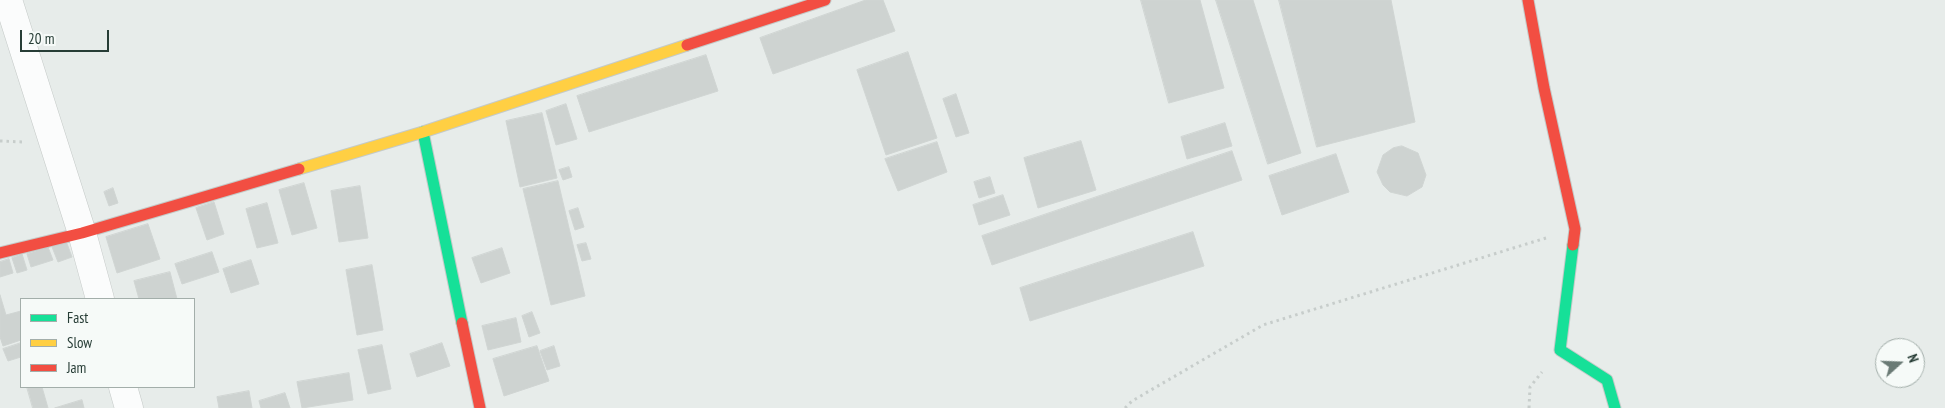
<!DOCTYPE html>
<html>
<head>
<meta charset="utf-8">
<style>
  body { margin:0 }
  #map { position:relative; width:1945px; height:408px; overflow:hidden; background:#e7ecea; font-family:"PT Sans Narrow",sans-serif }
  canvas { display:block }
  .legend { position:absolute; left:20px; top:298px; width:175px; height:90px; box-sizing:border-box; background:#f6faf8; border:1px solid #a3aeaa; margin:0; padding:6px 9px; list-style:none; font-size:15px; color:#273d36 }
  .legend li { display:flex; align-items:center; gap:10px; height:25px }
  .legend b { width:25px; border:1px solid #a3aeaa }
  .north { position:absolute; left:1875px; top:338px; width:50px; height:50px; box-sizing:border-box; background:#f6faf8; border:1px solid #a3aeaa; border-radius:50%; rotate:70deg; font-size:14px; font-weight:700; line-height:20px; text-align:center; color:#273d36 }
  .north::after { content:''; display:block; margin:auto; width:18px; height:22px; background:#6a7a75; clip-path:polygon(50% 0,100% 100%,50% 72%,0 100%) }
  .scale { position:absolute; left:20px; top:30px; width:89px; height:22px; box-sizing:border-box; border:2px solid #273d36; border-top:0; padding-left:6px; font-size:15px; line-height:18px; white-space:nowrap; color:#273d36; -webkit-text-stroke:4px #f6faf8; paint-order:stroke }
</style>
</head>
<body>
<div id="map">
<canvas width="1945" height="408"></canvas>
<ul class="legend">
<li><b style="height:6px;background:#16e098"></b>Fast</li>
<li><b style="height:6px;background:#ffcf43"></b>Slow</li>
<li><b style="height:6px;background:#f24e42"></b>Jam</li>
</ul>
<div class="north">N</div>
<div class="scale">20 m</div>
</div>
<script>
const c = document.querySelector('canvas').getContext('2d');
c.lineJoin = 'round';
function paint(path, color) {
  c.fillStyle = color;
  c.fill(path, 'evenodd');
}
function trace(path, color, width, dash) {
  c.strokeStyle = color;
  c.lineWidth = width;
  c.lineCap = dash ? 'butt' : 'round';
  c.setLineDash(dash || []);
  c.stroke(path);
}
const building = new Path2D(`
  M866 0H883L895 31 773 74 760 38Z
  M1141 0H1200L1224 88 1169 103Z
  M1216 0H1253L1301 153 1268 164Z
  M1279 0H1391L1415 122 1317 147Z
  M908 52 937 138 886 155 857 70Z
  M706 55 718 91 589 132 577 96Z
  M956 94 969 133 956 137 943 99Z
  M566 104 577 139 556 145 546 111Z
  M542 113 557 178 520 187 506 121Z
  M1225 123 1232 146 1187 159 1181 137Z
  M1081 141 1096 190 1038 208 1024 158Z
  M937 142 947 172 898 191 885 159Z
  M1402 146 1418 153 1426 175 1422 187 1407 196 1390 192 1383 185 1377 172 1383 155 1393 148Z
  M1232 151 1242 180 992 265 982 236Z
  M1336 154 1349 192 1282 215 1269 176Z
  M569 167 572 177 563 180 559 170Z
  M990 177 995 193 979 198 974 182Z
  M558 181 585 296 551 305 523 189Z
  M304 183 317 228 292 235 279 190Z
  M360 186 368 238 339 242 331 191Z
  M113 188 118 203 109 206 104 192Z
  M1003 195 1010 215 979 225 973 205Z
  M214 202 224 234 207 240 196 208Z
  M267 203 278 243 257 248 246 209Z
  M578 208 584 227 575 230 569 211Z
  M148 224 160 259 117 273 106 237Z
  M1193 232 1204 266 1030 321 1020 288Z
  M66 241 72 257 58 262 52 247Z
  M586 243 591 259 582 261 577 245Z
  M48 247 53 260 31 267 27 254Z
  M502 248 510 273 481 283 472 258Z
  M212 252 219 272 182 284 175 264Z
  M22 254 27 270 17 273 12 258Z
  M9 259 13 273 0 277V262Z
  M251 260 259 284 231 293 223 269Z
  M372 265 383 330 357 335 346 270Z
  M170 272 177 299H139L134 281Z
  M0 295 6 315 21 311V340L3 346 0 337Z
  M532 312 540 333 529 337 522 316Z
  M516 318 521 342 488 350 482 326Z
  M21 343V357L8 361 3 349Z
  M442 343 450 366 417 377 410 354Z
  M382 345 391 389 368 394 358 350Z
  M537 346 549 381 504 396 493 359Z
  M554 346 560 366 547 370 540 351Z
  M349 373 353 400 302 408 297 382Z
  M27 387H42L48 408H33Z
  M249 391 252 408H219L217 397Z
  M285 393 290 408H261L259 401Z
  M82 400 84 408H55Z`);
const path = new Path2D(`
  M0 141 24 142
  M1125 408 1132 401 1263 325 1546 238
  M1529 408 1530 387 1542 372`);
const street = new Path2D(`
  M8 0 82 233 100 299
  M123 387 129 408`);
const fast = new Path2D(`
  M423 132 462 323
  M1573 245 1560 350 1607 380 1615 408`);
const slow = new Path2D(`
  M299 169 423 132 687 45`);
const jam = new Path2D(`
  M1528 0 1544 88 1575 229 1573 245
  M687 45 825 0
  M0 253 82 233 299 169
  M462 323 480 408`);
paint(building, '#ced3d1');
trace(building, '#d0d5d3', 1);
trace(street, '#c4c9c7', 29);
trace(fast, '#c4cac8', 13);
trace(slow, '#c4cac8', 13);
trace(jam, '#c4cac8', 13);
trace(path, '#c7cdcb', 3, [2.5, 4]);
trace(street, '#fbfcfc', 28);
trace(fast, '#16e098', 11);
trace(slow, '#ffcf43', 11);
trace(jam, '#f24e42', 11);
</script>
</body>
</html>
